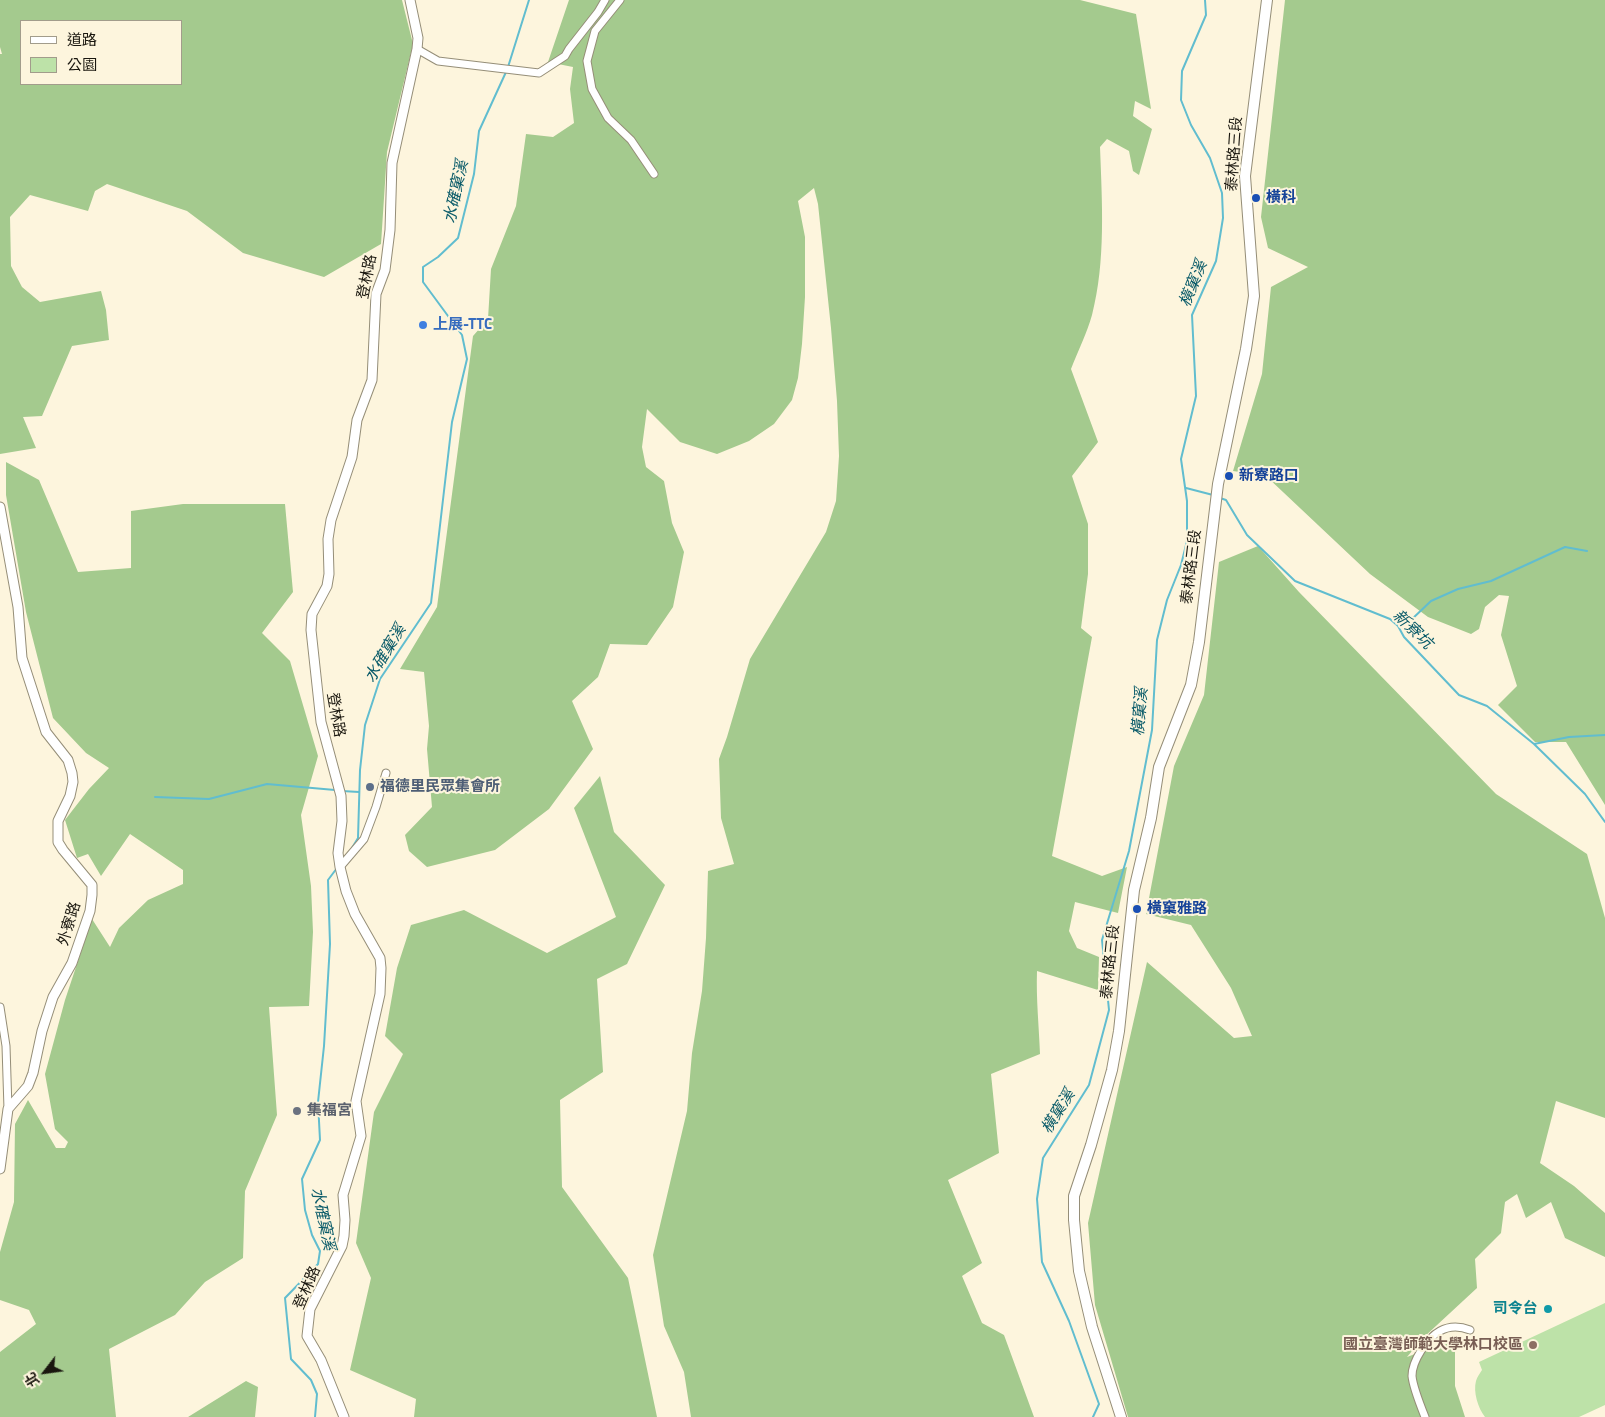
<!DOCTYPE html>
<html>
<head>
<meta charset="utf-8">
<style>
  body { margin:0 }
  #map { position:relative; width:1605px; height:1417px; overflow:hidden; background:#fdf5dd; font-family:"Titillium Web","Noto Sans TC",sans-serif }
  canvas { display:block }
  .legend { position:absolute; left:20px; top:20px; width:162px; height:65px; box-sizing:border-box; background:#fdf5dd; border:1px solid #a29c8b; margin:0; padding:6px 9px; list-style:none; font-size:15px; color:#1a170f }
  .legend li { display:flex; align-items:center; gap:10px; height:25px }
  .legend b { width:25px; border:1px solid #a29c8b }
  .north { position:absolute; left:20px; top:1347px; width:50px; height:50px; -webkit-text-stroke:4px #fdf5dd; paint-order:stroke; rotate:240deg; font-size:14px; font-weight:700; line-height:20px; text-align:center; color:#1a170f }
  .north::after { content:''; display:block; margin:auto; width:18px; height:22px; background:#1a170f; clip-path:polygon(50% 0,100% 100%,50% 72%,0 100%) }
</style>
</head>
<body>
<div id="map">
<canvas width="1605" height="1417"></canvas>
<ul class="legend">
<li><b style="height:6px;background:#fff"></b>道路</li>
<li><b style="height:14px;background:#bde2a8"></b>公園</li>
</ul>
<div class="north">北</div>
</div>
<script>
const c = document.querySelector('canvas').getContext('2d');
c.lineJoin = 'round';
function paint(path, color) {
  c.fillStyle = color;
  c.fill(path, 'evenodd');
}
function trace(path, color, width, dash) {
  c.strokeStyle = color;
  c.lineWidth = width;
  c.lineCap = dash ? 'butt' : 'round';
  c.setLineDash(dash || []);
  c.stroke(path);
}
function drawText(font, color, halo, rows, align = 'center') {
  c.font = font + ' "Titillium Web","Noto Sans TC",sans-serif';
  c.lineWidth = 4;
  c.setLineDash([]);
  c.textBaseline = 'middle';
  c.strokeStyle = halo;
  c.fillStyle = color;
  for (const [text, x, y, turn = 0] of rows) {
    c.save();
    c.translate(x, y);
    c.rotate((+turn || 0) * Math.PI / 180);
    c.textAlign = isNaN(turn) ? turn : align;
    if (halo) c.strokeText(text, 0, 0);
    c.fillText(text, 0, 0);
    c.restore();
  }
}
const green = new Path2D(`
  M1605 1303V1405L1579 1417H1485C1478 1408 1473 1392 1476 1381 1477 1377 1480 1373 1482 1370L1479 1362Z`);
const forest = new Path2D(`
  M0 0H402L413 44 387 152 381 244 324 277 243 253 187 211 107 184 95 191 88 211 30 195 10 217 11 266 22 287 40 302 101 291 106 310 109 340 72 346 42 416 23 417 36 448 0 454V54H2L0 47ZM21 21H181V84H21Z
  M569 0H1080L1136 14 1151 109 1135 101 1133 116 1152 129 1139 175 1133 171 1129 151 1107 139 1100 147C1102 202 1106 261 1092 315 1087 333 1078 351 1071 369L1098 442 1072 476 1088 524V574L1081 628 1092 637 1052 856 1102 876 1127 867 1118 913 1075 902 1069 931 1077 948 1099 957 1098 990 1037 971C1036 999 1039 1026 1040 1054L991 1074 999 1153 948 1180 982 1263 962 1276 982 1323 1004 1335 1034 1417H691L684 1372 664 1326 653 1255 687 1111 692 1053 702 991 706 938 708 871 734 864 721 818 719 759 727 737 750 659 826 532 836 501 839 456 837 401 831 328 818 204 814 188 798 201 805 237V297L802 344 798 378 792 400 774 424 749 441 717 454 680 442 647 409 642 447 646 467 664 481 672 523 684 552 673 607 647 645 610 644 598 677 572 701 593 749 549 809 495 850 427 867 409 851 405 835 432 807 427 749 429 726 424 672 400 669 437 607 473 336 488 319 491 269 516 206 526 134 553 137 574 123 570 89 573 67 548 62Z
  M1285 0H1605V805L1566 742H1535L1498 705 1517 686 1501 635 1509 596 1499 595 1485 607 1479 629 1471 634 1428 617 1370 574 1266 476 1233 471 1262 374 1271 287 1308 267 1268 248 1261 217Z
  M6 462 39 480 78 572 131 568V511L183 504H285L293 592 262 633 290 661 318 756 301 815 311 886 313 932 309 1006 269 1007 277 1115 245 1191 243 1258 205 1282 175 1315 109 1349 116 1417H0V1352L36 1324 29 1310 0 1300V1252L14 1202 15 1124 28 1100 56 1148H65L68 1142 55 1129 45 1074 65 1000 92 919 110 947 119 928 148 900 183 884V870L130 834 101 876 88 854 77 858 65 820 89 789 109 768 86 753 53 718 26 612 6 495Z
  M1258 546 1299 592 1496 794 1587 854 1605 918V1118L1556 1101 1540 1163 1574 1186 1605 1213V1257L1565 1238 1551 1202 1526 1218 1517 1194 1505 1202 1501 1233 1475 1259 1477 1288 1423 1338 1407 1357 1455 1339V1386L1465 1417H1128L1095 1305 1088 1223 1147 962 1234 1038 1252 1036 1231 988 1191 925 1146 914 1174 766 1204 695 1219 562Z
  M600 776 614 832 665 885 627 964 597 979 603 1072 560 1100 562 1187 628 1278 657 1417H414L416 1399 350 1370 371 1278 356 1243 374 1112 403 1054 385 1036 397 968 411 925 464 910 547 953 616 917 574 808Z
  M246 1381 258 1387 255 1417H188Z`);
const stream = new Path2D(`
  M508 67 529 0
  M1186 488 1213 495
  M1220 498 1226 500 1247 535 1295 581 1390 619 1398 626 1404 637 1459 695 1487 706 1534 744 1585 794 1605 822
  M1398 626 1411 620 1431 601 1458 589 1491 581 1565 547 1587 551
  M1534 744 1569 737 1605 735
  M342 791 359 792
  M155 797 209 799 267 784 335 790
  M352 848 358 838 360 770 365 725 380 679 431 603 452 422 467 359 462 335 423 282V267L438 257 458 238 474 174 479 131 506 72
  M315 1417 317 1394 311 1380 291 1359 285 1298 318 1264 320 1251 312 1235 305 1210 302 1179 320 1140 318 1102 324 1046 330 944 328 880 337 868
  M1093 1417 1099 1404 1069 1321 1042 1262 1037 1199 1043 1158 1089 1085 1109 1010 1102 940 1129 851 1152 730 1157 640 1167 600 1181 565 1187 541V501L1181 459 1196 396 1192 315 1216 261 1223 218 1222 193 1210 158 1191 125 1181 100 1182 71 1206 15 1205 0`);
const minor = new Path2D(`
  M620 0 595 31 587 61 592 89 608 118 631 140 654 174
  M417 49 438 61 539 73 565 56 569 49 598 12 605 0
  M340 867 364 839 376 807 386 773
  M0 1007 6 1046 8 1109
  M1425 1417C1421 1407 1413 1387 1412 1376 1412 1361 1427 1338 1440 1331 1449 1326 1460 1326 1470 1330`);
const tertiary = new Path2D(`
  M0 507 18 607 22 658 46 732 68 760 72 773 73 782 70 796 58 821V842L63 850 92 885V895L90 911 72 963 53 997 42 1031 33 1073 28 1086 8 1109 0 1169
  M344 1417 321 1360 307 1336 310 1309 342 1246 344 1236 345 1220 343 1195 361 1136 356 1101 380 994 381 968 380 958 355 914 346 891 340 867 338 853 342 821 341 796 321 722 311 630 312 614 327 586 329 574 328 539 331 520 352 457 357 420 372 380 376 294 385 270 390 230 392 163 417 49 418 38 410 0`);
const secondary = new Path2D(`
  M1121 1417 1092 1327 1079 1271 1074 1220V1196L1091 1145 1112 1070 1119 1031 1134 890 1151 818 1159 767 1191 685 1199 642 1218 484 1246 349 1254 296 1245 176 1267 0`);
const markers = [
  [1256,198,5,"#1a4fb4"],
  [423,325,5,"#3f7fe0"],
  [1229,476,5,"#1a4fb4"],
  [370,787,5,"#5c6f8a"],
  [1137,909,5,"#1a4fb4"],
  [297,1111,5,"#6b7280"],
  [1548,1309,5,"#0f9aa8"],
  [1533,1345,5,"#8d6e63"]
];
const streetNames = [
  ["泰林路三段",1235,154,-86],
  ["登林路",368,277,-79],
  ["泰林路三段",1192,567,-83],
  ["登林路",335,715,80],
  ["外寮路",70,924,-73],
  ["泰林路三段",1111,962,-84],
  ["登林路",308,1288,-67]
];
const transitNames = [
  ["橫科",1266,198],
  ["新寮路口",1239,476],
  ["橫窠雅路",1147,909]
];
const shopNames = [
  ["上展-TTC",433,325]
];
const serviceNames = [
  ["福德里民眾集會所",380,787]
];
const worshipNames = [
  ["集福宮",307,1111]
];
const cultureNames = [
  ["司令台",1538,1309]
];
const educationNames = [
  ["國立臺灣師範大學林口校區",1523,1345]
];
const waterNames = [
  ["水確窠溪",457,192,-78],
  ["橫窠溪",1194,284,-68],
  ["新寮坑",1412,630,44],
  ["水確窠溪",386,654,-59],
  ["橫窠溪",1141,712,-85],
  ["橫窠溪",1059,1112,-58],
  ["水確窠溪",322,1219,78]
];
paint(green, '#bde2a8');
paint(forest, '#a4ca8e');
trace(stream, '#61bdcf', 2);
trace(minor, '#958e78', 9);
trace(tertiary, '#958e78', 11);
trace(secondary, '#958e78', 12);
trace(minor, '#fff', 7);
trace(tertiary, '#fff', 9);
trace(secondary, '#fff', 10);
for (const [x, y, r, color] of markers) {
  const dot = new Path2D();
  dot.arc(x, y, r, 0, 2 * Math.PI);
  c.fillStyle = color;
  c.fill(dot);
  trace(dot, '#fdf5dd', 2);
}
drawText('15px', '#1a170f', '#fdf5dd', streetNames);
drawText('bold 15px', '#164399', '#fdf5dd', transitNames, 'left');
drawText('bold 15px', '#366cbe', '#fdf5dd', shopNames, 'left');
drawText('bold 15px', '#4e5e75', '#fdf5dd', serviceNames, 'left');
drawText('bold 15px', '#5b616d', '#fdf5dd', worshipNames, 'left');
drawText('bold 15px', '#0d838f', '#fdf5dd', cultureNames, 'right');
drawText('bold 15px', '#785e54', '#fdf5dd', educationNames, 'right');
drawText('italic 16px', '#0a5b69', '#fdf5dd', waterNames);
</script>
</body>
</html>
